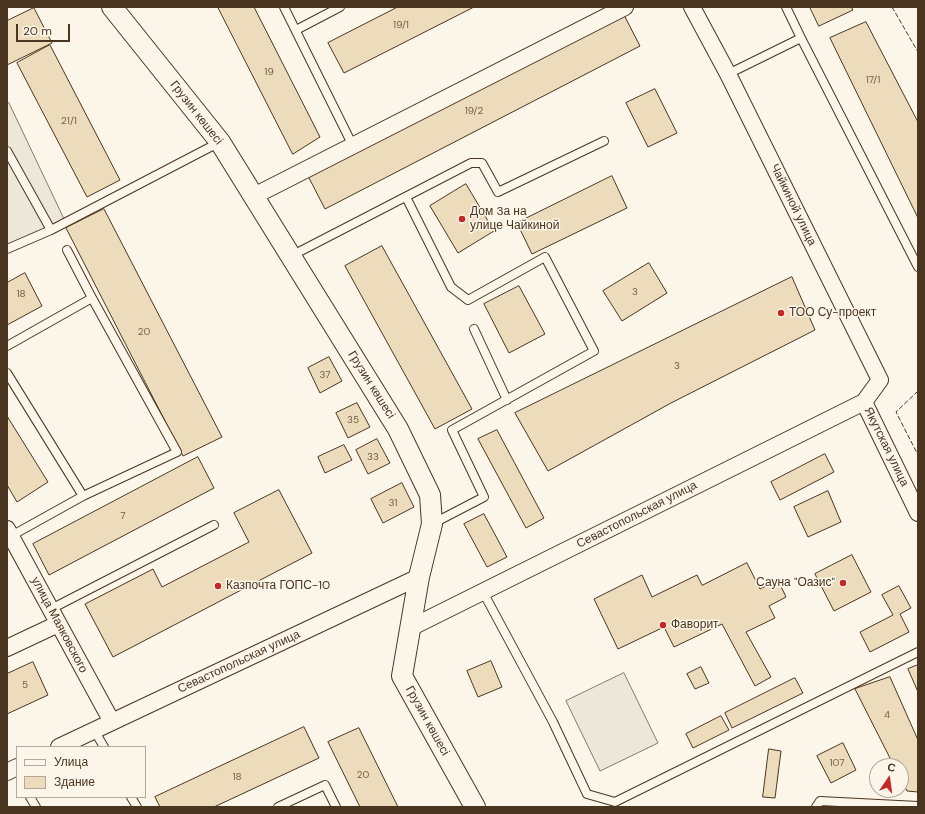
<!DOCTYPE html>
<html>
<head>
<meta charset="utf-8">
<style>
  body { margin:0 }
  #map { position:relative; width:925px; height:814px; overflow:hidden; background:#fbf6e9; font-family:"DM Sans",sans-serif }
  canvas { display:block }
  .frame { position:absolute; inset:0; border:8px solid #4a3520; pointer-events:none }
  .legend { position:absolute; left:16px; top:746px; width:130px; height:52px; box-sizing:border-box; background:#fbf6e9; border:1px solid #b4a999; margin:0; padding:5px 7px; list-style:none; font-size:12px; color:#4a3520 }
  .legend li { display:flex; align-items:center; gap:8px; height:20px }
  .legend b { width:20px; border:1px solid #b4a999 }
  .north { position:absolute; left:869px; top:758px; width:40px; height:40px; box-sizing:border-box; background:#fbf6e9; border:1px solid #b4a999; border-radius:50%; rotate:13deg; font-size:11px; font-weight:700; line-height:16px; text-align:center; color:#4a3520 }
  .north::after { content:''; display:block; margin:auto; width:14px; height:18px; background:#c62828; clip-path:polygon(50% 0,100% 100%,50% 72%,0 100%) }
  .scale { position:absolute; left:16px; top:24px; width:54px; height:18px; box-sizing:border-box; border:2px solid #4a3520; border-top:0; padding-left:5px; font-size:12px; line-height:14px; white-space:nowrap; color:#4a3520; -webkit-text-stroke:3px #fbf6e9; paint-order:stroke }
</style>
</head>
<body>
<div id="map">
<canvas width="925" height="814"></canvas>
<div class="frame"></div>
<ul class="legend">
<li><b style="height:5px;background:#fbf6e9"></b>Улица</li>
<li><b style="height:11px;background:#ecdcbc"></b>Здание</li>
</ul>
<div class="north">С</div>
<div class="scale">20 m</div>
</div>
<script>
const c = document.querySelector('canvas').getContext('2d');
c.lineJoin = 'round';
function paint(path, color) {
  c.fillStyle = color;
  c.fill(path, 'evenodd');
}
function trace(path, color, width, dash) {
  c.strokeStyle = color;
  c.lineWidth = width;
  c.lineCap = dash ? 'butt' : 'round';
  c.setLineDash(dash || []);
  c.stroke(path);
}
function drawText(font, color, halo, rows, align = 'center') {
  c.font = font + ' "DM Sans",sans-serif';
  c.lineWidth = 3;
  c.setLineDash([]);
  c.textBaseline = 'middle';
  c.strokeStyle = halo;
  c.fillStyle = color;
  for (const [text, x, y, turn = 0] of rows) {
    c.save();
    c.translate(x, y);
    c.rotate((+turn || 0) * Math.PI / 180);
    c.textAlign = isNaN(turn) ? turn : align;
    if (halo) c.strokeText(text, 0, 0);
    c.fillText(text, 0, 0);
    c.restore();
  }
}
const parking = new Path2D(`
  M9 103 65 221 7 249V104Z
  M624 673 658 743 600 771 566 701Z`);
const building = new Path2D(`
  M218 7H254L320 137 293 154Z
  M398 7H474L344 73 328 43Z
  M810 7H851L853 10 819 26Z
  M34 8 52 43 7 65V21Z
  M623 13 640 46 325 209 308 176Z
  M866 22 918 122V218L830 38Z
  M50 45 120 180 87 197 17 63Z
  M655 89 677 133 648 147 626 103Z
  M612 176 627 208 532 254 517 223Z
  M466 184 494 231 458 253 430 206Z
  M104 209 222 437 183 456 66 228Z
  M382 246 472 409 435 429 345 266Z
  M649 263 667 293 622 321 603 291Z
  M25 273 42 306 7 325V283Z
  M792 277 815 330 671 403 548 471 515 413Z
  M519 286 545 334 509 353 484 304Z
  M329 357 342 381 320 393 308 368Z
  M357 403 370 427 348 438 336 413Z
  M7 416 48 482 17 502 7 485Z
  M497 430 544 518 526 528 478 439Z
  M377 439 390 463 368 474 356 450Z
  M344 445 352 460 325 473 318 457Z
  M825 454 834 472 780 500 771 482Z
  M198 457 214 488 49 575 33 544Z
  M402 483 414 507 383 523 371 499Z
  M279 490 312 553 113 657 85 604 153 569 162 587 249 542 234 513Z
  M828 491 841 522 808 537 794 507Z
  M484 514 507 557 487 567 464 524Z
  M852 555 871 592 834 611 815 574Z
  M747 563 760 589 778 580 786 597 769 606 775 618 746 632 771 677 755 686 722 624 674 647 664 627 618 649 594 599 642 575 652 597 697 575 702 585Z
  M899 586 911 608 900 614 909 632 870 652 860 632 893 615 882 595Z
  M491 661 502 687 478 697 467 671Z
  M33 662 48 695 7 714V674Z
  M918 665V692L908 669Z
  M701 667 709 683 695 689 687 674Z
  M890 677 918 740V792L907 791 901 779V766H894L855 689Z
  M795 678 803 693 732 728 725 713Z
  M721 716 729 730 693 748 686 734Z
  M304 727 319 758 214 807H160L155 797Z
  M359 728 398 807H360L328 742Z
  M843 743 856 770 831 783 817 756Z
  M769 749 781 751 775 798 763 797Z`);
const service = new Path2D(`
  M284 7 353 146
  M296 30 340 7
  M801 38 918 267
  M728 74 801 38 786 7
  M7 151 51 230 220 142
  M406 197 451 287 468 300 545 257 594 351 452 430 484 497 432 524
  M7 249 51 230
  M67 250 92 298
  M291 256 471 163H482L498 192 604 141
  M474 329 507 400
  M7 346 92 298 177 452 83 496 11 536
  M7 373 83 496
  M483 592 553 722 587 794 615 802 918 652
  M51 609 214 525
  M94 730 104 747
  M30 797 36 807
  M131 797 137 807
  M278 807 325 785 336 807
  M816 807 820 801 918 806`);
const minor = new Path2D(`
  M254 196 625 7
  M864 402 918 513
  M7 529 112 722
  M410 628 864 402 880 380 728 74 692 7
  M7 648 58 624
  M59 747 419 577
  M7 772 17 767`);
const tertiary = new Path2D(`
  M112 7 220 142 398 429 430 495 432 524 419 577 402 676 475 807`);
const fence = new Path2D(`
  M892 7 918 52
  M918 391 896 412 918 455`);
const markers = [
  [462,219,4,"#c62828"],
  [781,313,4,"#c62828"],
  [843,583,4,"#c62828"],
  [218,586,4,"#c62828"],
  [663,625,4,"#c62828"]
];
const numberNames = [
  ["19/1",401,25],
  ["19",269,72],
  ["17/1",873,80],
  ["19/2",474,111],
  ["21/1",69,121],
  ["3",635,292],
  ["18",21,294],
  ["20",144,332],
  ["3",677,366],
  ["37",325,375],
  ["35",353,420],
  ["33",373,457],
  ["31",393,503],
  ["7",123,516],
  ["5",25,685],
  ["4",887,715],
  ["107",837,763],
  ["20",363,775],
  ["18",237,777]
];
const streetNames = [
  ["Грузин көшесі",196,113,52],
  ["Чайкиной улица",793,205,64],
  ["Грузин көшесі",371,385,58],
  ["Якутская улица",886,447,64],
  ["Севастопольская улица",637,515,-27],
  ["улица Маяковского",59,625,62],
  ["Севастопольская улица",239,662,-25],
  ["Грузин көшесі",427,721,61]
];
const poiNames = [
  ["Дом 3а на",470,212],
  ["улице Чайкиной",470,226],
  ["ТОО Су-проект",789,313],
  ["Сауна \"Оазис\"",835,583,"right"],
  ["Казпочта ГОПС-10",226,586],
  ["Фаворит",671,625]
];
paint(parking, '#ede7d9');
trace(parking, '#887966', 1);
paint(building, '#ecdcbc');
trace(building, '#4a3520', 1);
trace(service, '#4a3520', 10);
trace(minor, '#4a3520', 18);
trace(tertiary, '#4a3520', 22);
trace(service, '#fbf6e9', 8);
trace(minor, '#fbf6e9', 16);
trace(tertiary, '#fbf6e9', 20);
trace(fence, '#4a3520', 1, [5, 2]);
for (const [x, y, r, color] of markers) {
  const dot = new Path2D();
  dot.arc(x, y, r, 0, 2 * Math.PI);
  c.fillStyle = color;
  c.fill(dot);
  trace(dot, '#fbf6e9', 1.5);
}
drawText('10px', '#725f47', null, numberNames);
drawText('12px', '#4a3520', '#fbf6e9', streetNames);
drawText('12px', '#4a3520', '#fbf6e9', poiNames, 'left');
</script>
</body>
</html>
